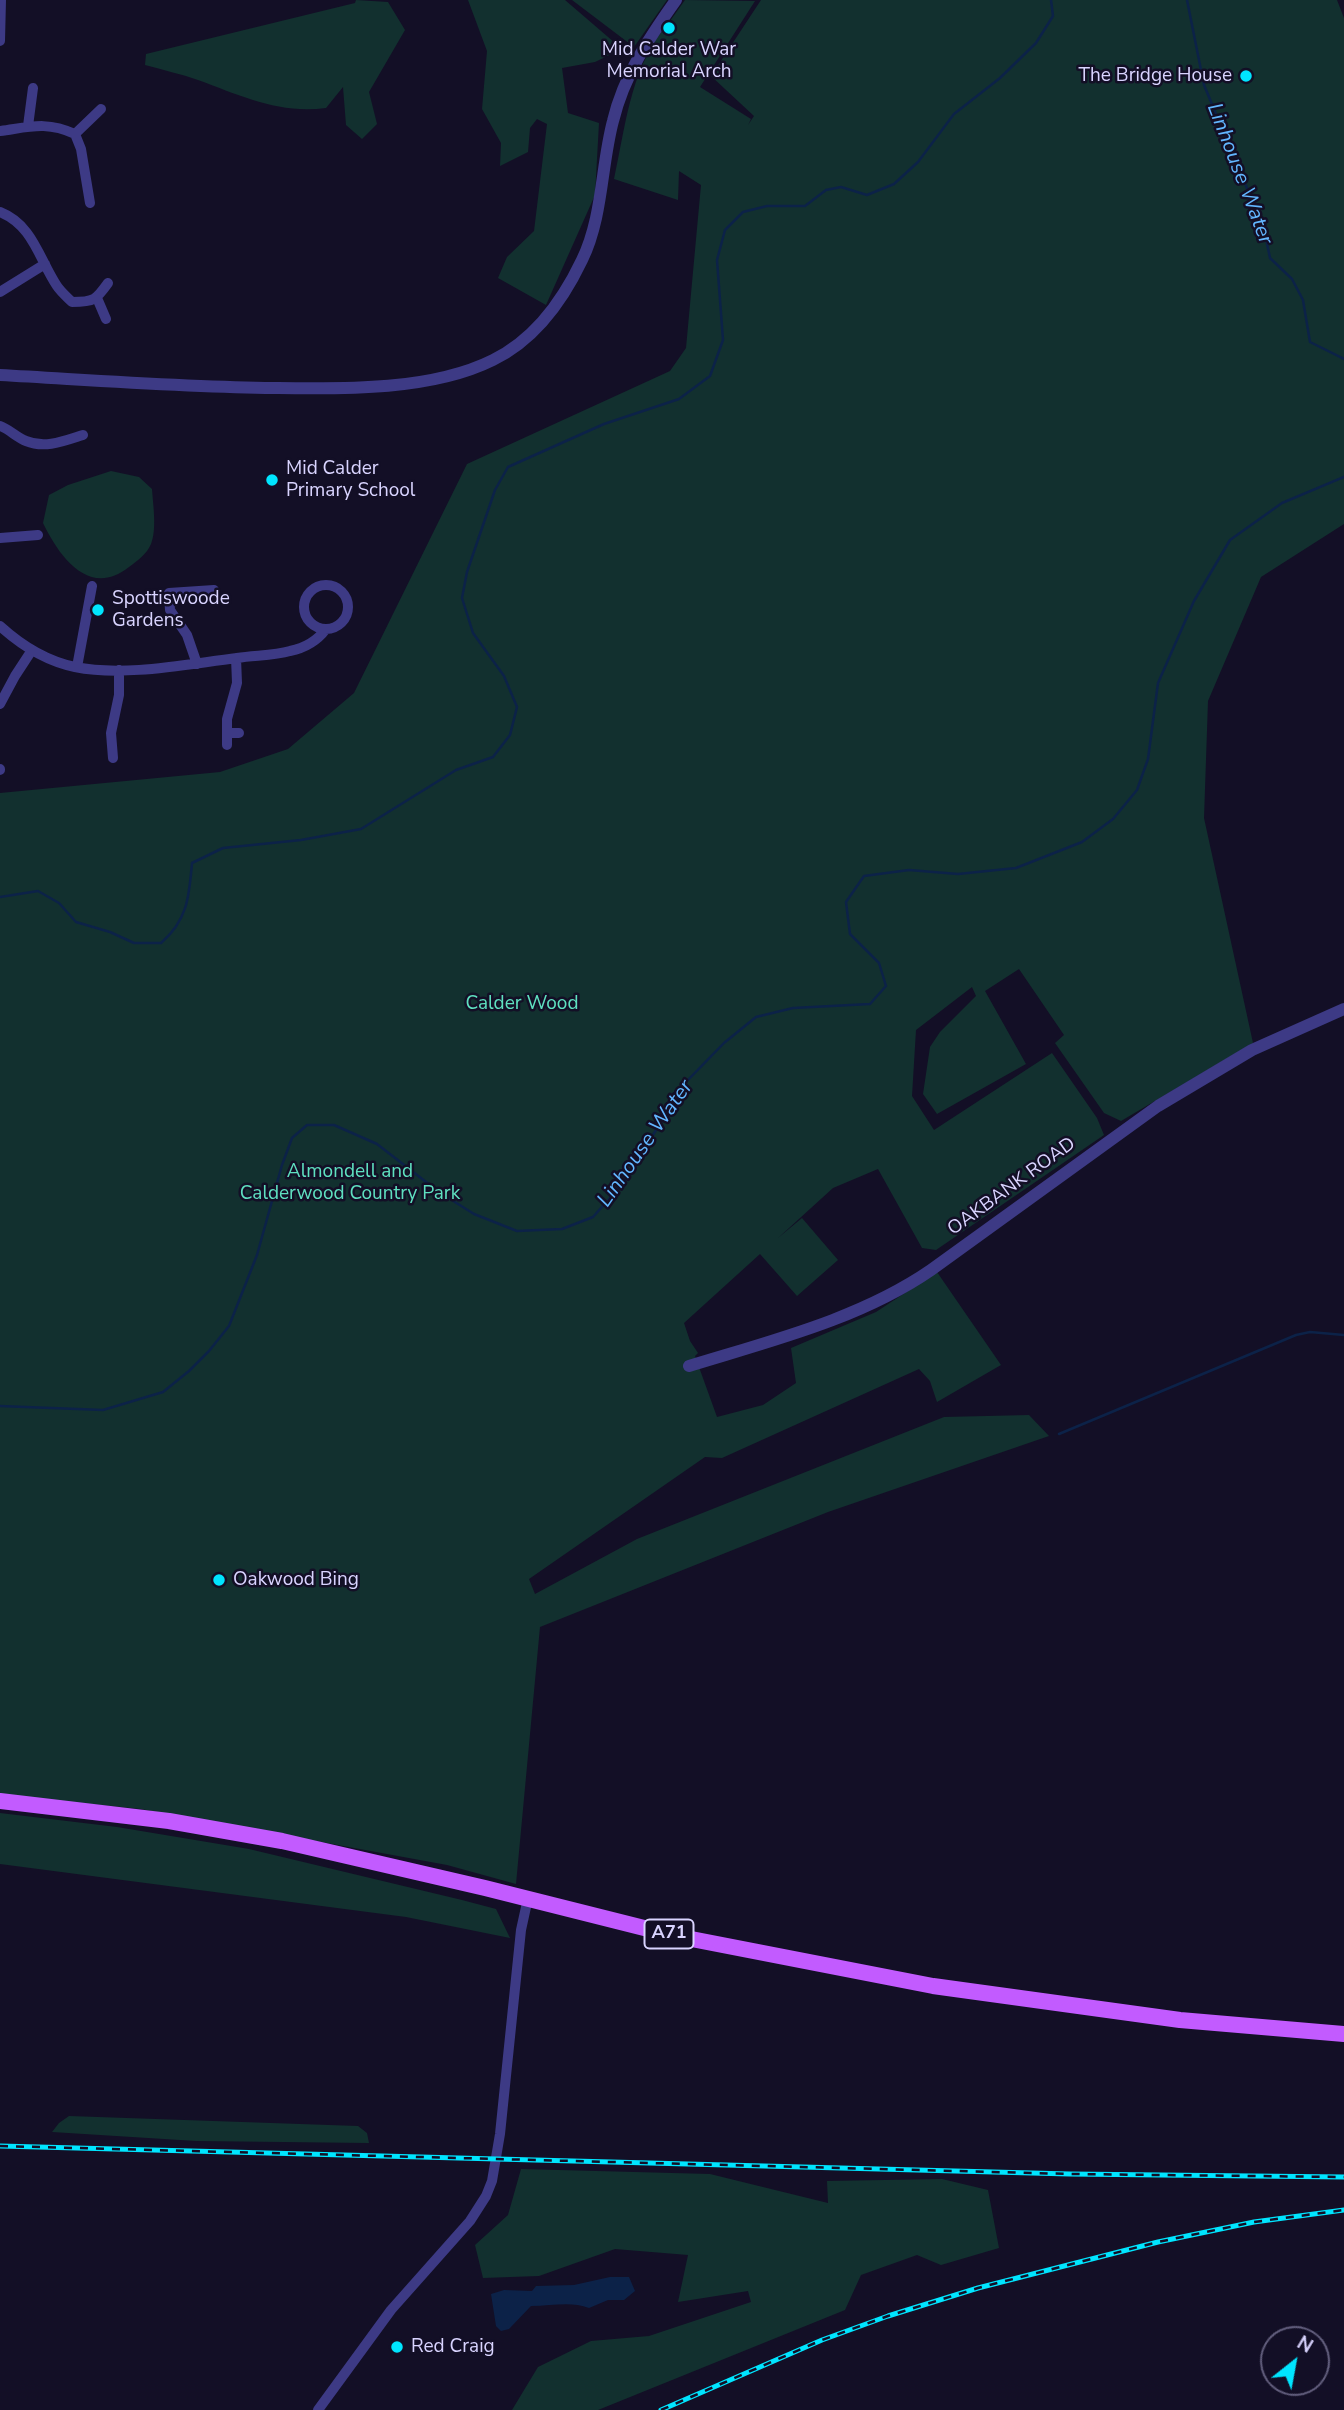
<!DOCTYPE html>
<html>
<head>
<meta charset="utf-8">
<style>
  body { margin:0 }
  #map { position:relative; width:1344px; height:2410px; overflow:hidden; background:#130f26; font-family:"Nunito Sans",sans-serif }
  canvas { display:block }
  .north { position:absolute; left:1260px; top:2326px; width:70px; height:70px; box-sizing:border-box; background:#130f26; border:2px solid #625e7d; border-radius:50%; rotate:31deg; font-size:19px; font-weight:700; line-height:28px; text-align:center; color:#d9d4ff }
  .north::after { content:''; display:block; margin:auto; width:24px; height:32px; background:#00e5ff; clip-path:polygon(50% 0,100% 100%,50% 72%,0 100%) }
</style>
</head>
<body>
<div id="map">
<canvas width="1344" height="2410"></canvas>
<div class="north">N</div>
</div>
<script>
const c = document.querySelector('canvas').getContext('2d');
c.lineJoin = 'round';
function paint(path, color) {
  c.fillStyle = color;
  c.fill(path, 'evenodd');
}
function trace(path, color, width, dash) {
  c.strokeStyle = color;
  c.lineWidth = width;
  c.lineCap = dash ? 'butt' : 'round';
  c.setLineDash(dash || []);
  c.stroke(path);
}
function drawText(font, color, halo, rows, align = 'center') {
  c.font = font + ' "Nunito Sans",sans-serif';
  c.lineWidth = 5;
  c.setLineDash([]);
  c.textBaseline = 'middle';
  c.strokeStyle = halo;
  c.fillStyle = color;
  for (const [text, x, y, turn = 0] of rows) {
    c.save();
    c.translate(x, y);
    c.rotate((+turn || 0) * Math.PI / 180);
    c.textAlign = isNaN(turn) ? turn : align;
    if (halo) c.strokeText(text, 0, 0);
    c.fillText(text, 0, 0);
    c.restore();
  }
}
const green = new Path2D(`
  M356 0 388 2 405 30 369 92 377 124 362 139 346 125 343 87 326 108C278 114 242 96 198 80 181 74 163 70 145 65L146 54 355 3Z
  M468 0H565L622 49 595 62 562 68 568 113 599 123 595 195 546 305 498 278 507 257 534 231 547 124 537 119 530 128 528 152 500 166 501 143 482 109 487 51Z
  M572 0H667L634 47Z
  M685 0 755 1 700 87 751 119 748 125 754 116 711 76 761 0H1337L1344 18V524L1261 577 1208 701 1204 818 1253 1043 1121 1121 1104 1113 1055 1043 1064 1035 1019 969 985 991 1026 1064 937 1114 923 1094 930 1047 940 1032 976 996 972 987 916 1030 912 1096 934 1130 1052 1053 1097 1118 1104 1135 936 1250 922 1248 878 1169 833 1188 778 1238 802 1218 838 1260 797 1296 760 1254 684 1323 690 1341 698 1353 695 1356 717 1417 763 1405 796 1383 791 1348 876 1312 937 1272 1001 1365 937 1402 930 1381 919 1369 722 1458 705 1457 529 1579 535 1594 637 1539 944 1417 1029 1415 1049 1436 828 1512 540 1627 516 1884 447 1865 141 1809 0 1795V793L220 772 288 749 354 693 467 464 670 371 686 348 701 185 679 171 678 200 614 179C625 129 630 73 662 31H667L671 26 670 21Z
  M111 471 139 477 152 489C153 505 157 529 151 544 147 554 137 561 129 567 89 599 59 556 43 523L49 495 68 485Z
  M0 1813 117 1827 249 1849 462 1900 496 1909 510 1938 406 1917 0 1864Z
  M69 2116 358 2126 367 2133 369 2143 196 2141 52 2132 59 2123Z
  M521 2169 710 2174 828 2203 827 2181 942 2179 988 2190 999 2248 941 2265 917 2255 861 2275 845 2310 598 2410H512L538 2367 591 2341 649 2336 751 2302 748 2291 678 2302 688 2255 615 2249 539 2276 483 2278 475 2245 508 2215Z`);
const water = new Path2D(`
  M610 2277H629L635 2291 624 2300H608L589 2308C571 2301 552 2306 531 2306L509 2329 501 2331 496 2326 491 2294 504 2290 532 2291 536 2286 574 2285Z`);
const stream = new Path2D(`
  M1187 0 1204 85 1264 229 1270 258 1292 279 1303 300 1310 342 1344 359
  M0 897 38 891 59 903 76 922 110 932 134 943H161C188 920 189 896 192 863L223 848 301 840 361 829 456 770 493 757 510 735 517 707 504 676 473 633 462 598 467 572 495 490 508 467 604 424 679 399 710 376 723 340 717 260 725 230 743 212 767 206H805L826 190 841 187 867 195 894 184 918 162 954 114 1000 78 1036 43 1053 16 1051 0
  M0 1406 103 1410 163 1392 189 1371 209 1351 229 1326 257 1255 282 1165 292 1138 307 1125H334L377 1144 439 1192 474 1214 517 1231 562 1229 593 1217 624 1182 685 1083 724 1043 756 1017 793 1008 870 1004 886 986 879 963 850 934 846 902 864 876 909 870 958 874 1016 868 1082 842 1113 819 1137 790 1148 759 1158 683 1194 601 1230 540 1282 503 1344 477
  M1059 1434 1296 1335 1310 1332 1344 1335`);
const minor = new Path2D(`
  M0 41 1 0
  M28 126 33 88
  M0 131C30 127 46 121 75 134L81 149 90 203
  M75 134 101 109
  M0 212C33 225 39 259 57 286 61 292 67 297 72 302 94 302 96 300 108 283
  M0 292 45 264
  M97 298 106 319
  M0 426C9 429 16 437 26 441 45 449 64 441 83 435
  M0 538 38 535
  M304 607a22 22 0 1 1 44 0a22 22 0 1 1-44 0Z
  M0 626C22 646 46 661 75 667 125 677 187 664 237 658 254 655 273 656 290 651 305 648 317 641 326 629
  M197 664 187 635 170 610 169 593 214 590
  M77 667 92 586
  M0 704 15 676 32 650
  M227 733H239
  M227 745V719L237 683 236 658
  M113 758 111 733 119 695V670
  M0 769V770
  M318 2410 391 2310 470 2221 486 2196 492 2181 500 2134 521 1930 528 1898`);
const tertiary = new Path2D(`
  M0 375C91 380 183 387 274 388 342 389 431 391 493 360 534 340 563 300 582 260 603 217 601 166 613 121 624 75 649 38 676 0
  M689 1366C770 1341 860 1319 931 1270L1158 1106 1252 1050 1344 1009`);
const primary = new Path2D(`
  M0 1801 169 1821 282 1841 485 1888 676 1936 933 1986 1180 2020 1344 2034`);
const rail = new Path2D(`
  M0 2146 1070 2174 1344 2177
  M661 2410 822 2340 888 2316 978 2288 1158 2242 1254 2222 1344 2210`);
const markers = [
  [669,28,7,"#00e5ff"],
  [1246,76,7,"#00e5ff"],
  [272,480,7,"#00e5ff"],
  [98,610,7,"#00e5ff"],
  [219,1580,7,"#00e5ff"],
  [397,2347,7,"#00e5ff"]
];
const shields = [
  [669,1934,49]
];
const shieldNames = [
  ["A71",669,1934]
];
const poiNames = [
  ["Mid Calder War",669,50,"center"],
  ["Memorial Arch",669,72,"center"],
  ["The Bridge House",1232,76,"right"],
  ["Mid Calder",286,469],
  ["Primary School",286,491],
  ["Spottiswoode",112,599],
  ["Gardens",112,621],
  ["Oakwood Bing",233,1580],
  ["Red Craig",411,2347]
];
const parkNames = [
  ["Calder Wood",522,1004],
  ["Almondell and",350,1172],
  ["Calderwood Country Park",350,1194]
];
const streetNames = [
  ["OAKBANK ROAD",1012,1187,-36]
];
const waterNames = [
  ["Linhouse Water",1239,174,69],
  ["Linhouse Water",646,1144,-55]
];
paint(green, '#12302f');
paint(water, '#0c2248');
trace(stream, '#0c2248', 2.5);
trace(minor, '#3d3a85', 10);
trace(tertiary, '#3d3a85', 12);
trace(primary, '#c25bff', 16);
trace(rail, '#00e5ff', 5);
trace(rail, '#130f26', 2.5, [8]);
for (const [x, y, r, color] of markers) {
  const dot = new Path2D();
  dot.arc(x, y, r, 0, 2 * Math.PI);
  c.fillStyle = color;
  c.fill(dot);
  trace(dot, '#130f26', 2.5);
}
for (const [x, y, w] of shields) {
  const box = new Path2D();
  box.roundRect(x - w / 2, y - 14.5, w, 29, 5);
  c.fillStyle = '#130f26';
  c.fill(box);
  trace(box, '#d9d4ff', 2);
}
drawText('bold 18px', '#d9d4ff', null, shieldNames);
drawText('19px', '#d9d4ff', '#130f26', poiNames, 'left');
drawText('19px', '#5fe0c0', '#130f26', parkNames);
drawText('19px', '#d9d4ff', '#130f26', streetNames);
drawText('italic 21px', '#62b6ff', '#130f26', waterNames);
</script>
</body>
</html>
